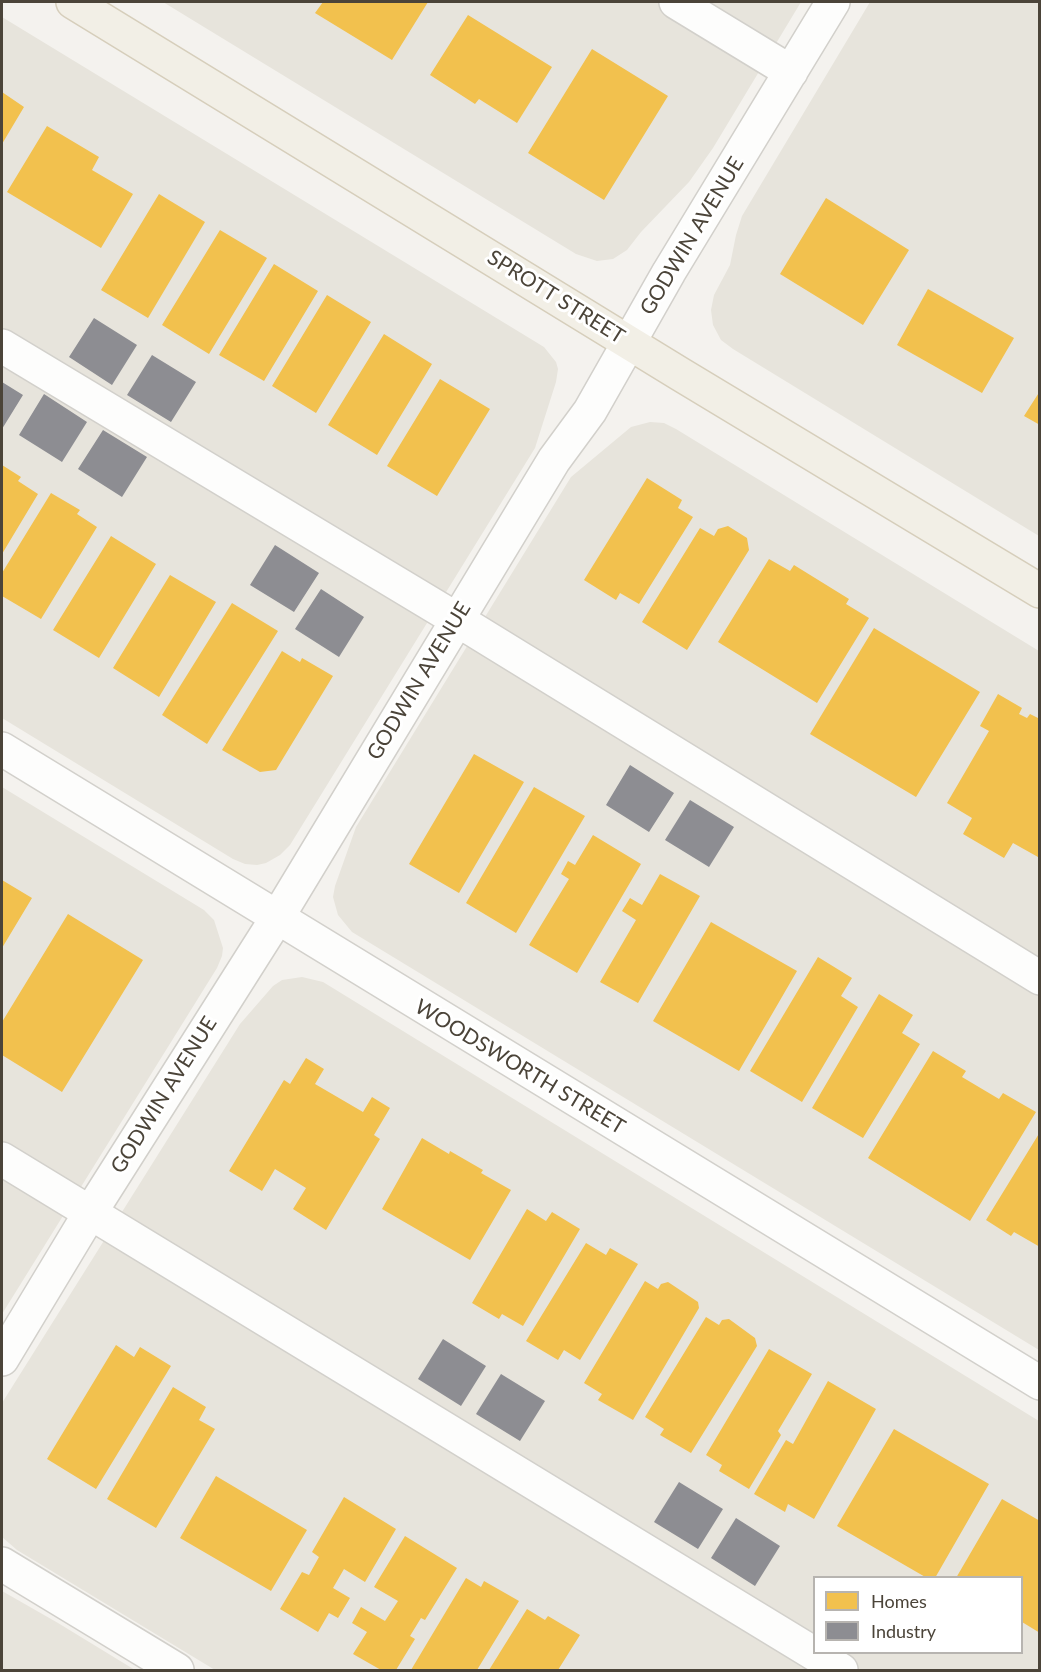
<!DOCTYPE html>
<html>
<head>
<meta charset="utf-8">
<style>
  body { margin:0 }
  #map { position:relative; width:1041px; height:1672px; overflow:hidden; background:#f4f2ee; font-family:Lato,sans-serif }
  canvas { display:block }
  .frame { position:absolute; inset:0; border:3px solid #4b4439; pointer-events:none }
  .legend { position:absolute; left:813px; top:1576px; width:210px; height:78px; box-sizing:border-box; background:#fff; border:2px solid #b7b4b0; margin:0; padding:8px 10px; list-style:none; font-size:18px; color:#4b4439 }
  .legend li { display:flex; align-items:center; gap:12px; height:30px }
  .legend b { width:30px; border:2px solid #b7b4b0 }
</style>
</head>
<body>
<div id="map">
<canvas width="1041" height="1672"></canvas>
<div class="frame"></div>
<ul class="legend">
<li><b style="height:16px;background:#f2c14e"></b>Homes</li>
<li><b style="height:16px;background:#8d8d92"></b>Industry</li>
</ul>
</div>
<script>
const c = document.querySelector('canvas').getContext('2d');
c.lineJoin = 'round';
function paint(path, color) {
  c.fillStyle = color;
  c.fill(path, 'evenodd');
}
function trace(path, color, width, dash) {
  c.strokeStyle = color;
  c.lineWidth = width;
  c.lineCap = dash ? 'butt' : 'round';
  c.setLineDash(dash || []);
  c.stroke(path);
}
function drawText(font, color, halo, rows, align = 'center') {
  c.font = font + ' Lato,sans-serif';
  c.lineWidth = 6;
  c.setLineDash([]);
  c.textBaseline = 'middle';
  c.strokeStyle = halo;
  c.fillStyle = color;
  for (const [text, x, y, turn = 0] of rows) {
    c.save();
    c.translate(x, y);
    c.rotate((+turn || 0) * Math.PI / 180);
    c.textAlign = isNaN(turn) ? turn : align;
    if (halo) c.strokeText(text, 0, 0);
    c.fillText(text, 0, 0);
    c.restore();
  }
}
const residential = new Path2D(`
  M163 2H801L713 148 689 182 641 232 627 250 613 259 597 261 576 254Z
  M870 2H1039V536L733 349 721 340 713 325 711 310 714 295 730 265 736 235 742 216Z
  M2 17 544 347 556 362 558 369 556 382 535 448 290 845 280 855 266 863 257 865 245 864 233 859 2 718Z
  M650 422 664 423 676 429 1039 651V1350L352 932 338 915 333 897 335 886 356 827 571 477 631 427Z
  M2 787 204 910 214 920 223 948 222 956 217 968 2 1314Z
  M302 977 323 982 1039 1421V1670H215L17 1550 2 1537V1403L240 1024 273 986 282 980ZM814 1578H1022V1652H814Z
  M2 1591 58 1623 135 1670H2Z`);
const homes = new Path2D(`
  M323 2H428L392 60 315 13Z
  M468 15 552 67 517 123 479 99 475 104 430 75Z
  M592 49 668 96 604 200 528 153Z
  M2 92 24 107 2 144Z
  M47 126 99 157 92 170 133 194 101 248 7 192Z
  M159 194 205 222 148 318 101 290Z
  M826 198 909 250 863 325 780 274Z
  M220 230 267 258 209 354 162 325Z
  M274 264 318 291 264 381 219 355Z
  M928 289 1014 338 982 393 897 345Z
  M327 295 371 322 316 413 272 386Z
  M384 334 432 364 377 455 328 425Z
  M440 379 490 409 437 496 387 466Z
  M1040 391V425L1024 416Z
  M2 465 21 477 18 481 38 494 2 554Z
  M647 478 682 500 678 508 693 517 639 604 620 593 616 600 584 580Z
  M51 493 80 510 77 514 97 527 41 619 2 596V573Z
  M728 526 747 538 749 550 687 650 642 622 700 528 714 536 718 529Z
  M111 536 156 564 99 658 53 630Z
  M769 559 790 571 794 565 849 599 846 604 869 618 817 703 718 642Z
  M170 575 216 602 159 697 113 668Z
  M232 603 278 631 207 744 162 715Z
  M874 628 980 692 916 797 810 734Z
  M282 651 300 662 302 658 333 676 276 770 260 772 222 750Z
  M998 694 1022 708 1019 714 1027 718 1030 714 1040 719 1038 857 1013 843 1004 858 963 834 972 818 947 803 989 731 980 726Z
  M474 754 524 782 459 893 409 864Z
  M534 787 585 816 516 933 466 903Z
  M593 835 641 864 577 973 529 945 569 879 561 874 568 861 575 865Z
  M660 874 700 896 638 1003 600 982 636 920 622 911 630 898 642 905Z
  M2 880 32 898 2 948Z
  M68 914 143 960 62 1092 2 1055V1022Z
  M711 922 797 971 739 1071 653 1021Z
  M818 957 852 978 841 996 858 1007 802 1102 750 1071Z
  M879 994 913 1015 902 1033 920 1044 863 1138 812 1108Z
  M933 1051 966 1071 962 1077 999 1099 1003 1093 1036 1112 970 1221 868 1158Z
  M306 1058 324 1069 315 1084 363 1112 372 1097 390 1108 374 1135 380 1139 326 1230 293 1209 306 1188 275 1169 262 1191 229 1171 284 1080 290 1084Z
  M1040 1132V1247L1014 1232 1011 1236 986 1220Z
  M422 1138 449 1154 450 1151 483 1170 481 1173 511 1190 470 1260 382 1209Z
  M527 1209 546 1221 552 1212 580 1229 523 1326 502 1314 499 1319 472 1303Z
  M586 1243 606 1255 610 1248 638 1264 580 1360 564 1350 558 1360 526 1341Z
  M645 1281 658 1289 661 1284 668 1282 698 1302 699 1308 633 1420 598 1400 602 1394 584 1383Z
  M706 1317 719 1325 722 1320 729 1319 755 1338 757 1346 691 1453 660 1435 664 1429 645 1417Z
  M116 1345 134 1357 140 1347 171 1366 96 1489 47 1459Z
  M769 1349 812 1374 778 1431 781 1435 749 1489 719 1471 722 1465 706 1455Z
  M828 1381 876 1409 814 1519 788 1504 785 1512 754 1494 786 1440 793 1444Z
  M173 1387 206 1407 199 1420 215 1429 156 1528 107 1499Z
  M894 1429 989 1484 935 1578H927L837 1526Z
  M216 1476 307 1530 271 1591 180 1538Z
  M344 1497 396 1529 365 1582 344 1569 333 1588 350 1598 338 1618 329 1613 318 1632 280 1609 302 1572 309 1575 319 1557 312 1552Z
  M1002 1499 1040 1521V1633L1022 1622V1578H956Z
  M405 1536 457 1568 425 1620 421 1618 410 1636 415 1639 396 1670H381L353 1654 367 1632 352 1623 361 1607 385 1621 398 1601 374 1587Z
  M466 1578 481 1587 484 1581 519 1601 477 1670H411Z
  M527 1609 545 1620 548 1616 580 1635 558 1670H489Z`);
const industry = new Path2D(`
  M94 318 137 345 112 385 69 357Z
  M152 355 196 382 171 422 127 395Z
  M2 382 23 395 2 429Z
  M44 394 87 422 62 462 19 435Z
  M103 430 147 457 122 497 78 469Z
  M275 545 319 573 294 612 250 585Z
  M321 589 364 617 339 657 295 629Z
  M630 765 674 793 649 832 606 805Z
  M690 800 734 827 709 867 665 840Z
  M443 1339 486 1366 461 1406 418 1379Z
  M501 1374 545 1401 520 1441 476 1414Z
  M679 1482 723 1509 698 1549 654 1522Z
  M736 1518 780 1546 755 1586 711 1558Z`);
const minor = new Path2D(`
  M676 2 791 72
  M2 346 456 619 1040 978
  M2 749 1040 1383
  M2 1159 841 1670
  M2 1359 90 1213 277 918 554 460 590 411 669 272 833 2
  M2 1564 177 1670`);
const major = new Path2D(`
  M73 2 680 374 1040 591`);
const streetNames = [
  ["GODWIN AVENUE",692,236,-59],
  ["SPROTT STREET",556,297,32],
  ["GODWIN AVENUE",419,681,-59],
  ["WOODSWORTH STREET",520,1067,31],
  ["GODWIN AVENUE",164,1095,-58]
];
paint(residential, '#e7e4dc');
paint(homes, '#f2c14e');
paint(industry, '#8d8d92');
trace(minor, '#d2d0cb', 36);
trace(major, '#d6cebb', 36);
trace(minor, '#fdfdfc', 33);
trace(major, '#f2efe6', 33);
drawText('21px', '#4b4439', '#fff', streetNames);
</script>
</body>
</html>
